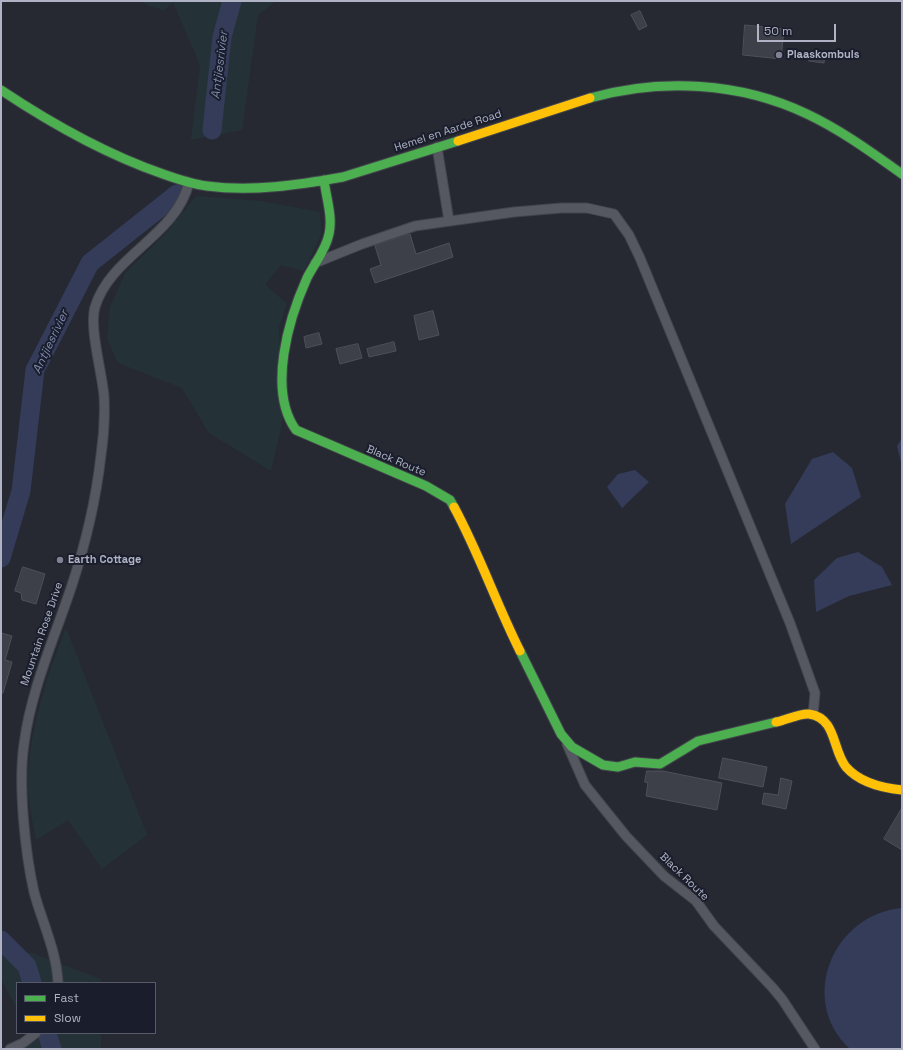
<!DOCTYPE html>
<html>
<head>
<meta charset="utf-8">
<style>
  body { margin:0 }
  #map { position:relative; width:903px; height:1050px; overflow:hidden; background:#262932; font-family:"Space Grotesk",sans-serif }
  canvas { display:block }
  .frame { position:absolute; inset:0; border:2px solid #afb3c4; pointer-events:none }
  .legend { position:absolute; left:16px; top:982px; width:140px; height:52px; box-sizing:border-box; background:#1a1e2c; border:1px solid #565a69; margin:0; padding:5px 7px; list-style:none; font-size:12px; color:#afb3c4 }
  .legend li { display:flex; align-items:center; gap:8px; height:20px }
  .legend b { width:20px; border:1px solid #565a69 }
  .scale { position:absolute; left:757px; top:24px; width:79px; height:18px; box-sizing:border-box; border:2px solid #afb3c4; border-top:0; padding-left:5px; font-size:12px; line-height:14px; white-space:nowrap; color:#afb3c4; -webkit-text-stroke:3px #1a1e2c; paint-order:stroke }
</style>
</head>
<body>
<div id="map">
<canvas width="903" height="1050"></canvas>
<div class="frame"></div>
<ul class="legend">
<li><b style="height:5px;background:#4caf50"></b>Fast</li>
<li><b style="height:5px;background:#ffc107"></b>Slow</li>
</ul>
<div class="scale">50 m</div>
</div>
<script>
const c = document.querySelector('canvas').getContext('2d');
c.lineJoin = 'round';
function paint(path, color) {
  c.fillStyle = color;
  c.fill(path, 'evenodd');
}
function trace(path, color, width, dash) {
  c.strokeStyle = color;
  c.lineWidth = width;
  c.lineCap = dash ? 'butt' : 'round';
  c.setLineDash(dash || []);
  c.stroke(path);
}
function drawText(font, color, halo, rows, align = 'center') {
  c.font = font + ' "Space Grotesk",sans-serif';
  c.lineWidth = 4;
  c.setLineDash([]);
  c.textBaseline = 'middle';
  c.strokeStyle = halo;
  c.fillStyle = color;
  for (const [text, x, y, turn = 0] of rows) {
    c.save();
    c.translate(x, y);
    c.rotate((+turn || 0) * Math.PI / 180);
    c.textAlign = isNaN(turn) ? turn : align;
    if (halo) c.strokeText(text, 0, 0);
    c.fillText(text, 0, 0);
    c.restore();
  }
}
const green = new Path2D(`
  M141 1H276L258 15 242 130 191 140 200 65 173 2 164 10 149 6Z
  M196 196 260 201 320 212 321 235 304 271 281 265 265 284 287 304 279 327 282 423 271 471 209 433 182 388 118 363 107 339 110 307 126 272 163 236Z
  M66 628 147 835 102 869 68 820 36 840C33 822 27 797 28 779 30 728 47 675 66 628Z
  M1 950 32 953 101 979V983H17V1009L1 979Z
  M30 1033H101V1049H10Z`);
const water = new Path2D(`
  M902 438V466L897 446Z
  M833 452 852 468 861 497 791 544 785 504 812 459Z
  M635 470 649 482 622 508 607 487 618 474Z
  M858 552 882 567 892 585 849 596 816 612 814 580 837 558Z
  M902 908V1049H850C797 1000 833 914 902 908Z`);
const river = new Path2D(`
  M212 130 222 37 232 1
  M1 558 21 491 35 370 90 263 177 194
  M1 940 27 966 32 983
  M47 1033 52 1049`);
const building = new Path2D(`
  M640 11 647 26 639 30 631 15Z
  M745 25 784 29 781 59 743 55Z
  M810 51 825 53 824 63 809 61Z
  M410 234 416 254 449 243 453 257 375 283 370 269 381 265 375 246Z
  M433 311 439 335 419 340 414 316Z
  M319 333 322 344 306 348 304 337Z
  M394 342 396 351 369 357 367 349Z
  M358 344 362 358 340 364 336 349Z
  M23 567 45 574 36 604 22 600 21 593 15 591Z
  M1 633 12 636 5 660 12 662 3 693H1Z
  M723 758 767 767 763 787 719 778Z
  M647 771H663L722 783 717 810 646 796 648 783 645 782Z
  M781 778 792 781 786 809 762 804 764 793 778 795Z
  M902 808V850L884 839Z`);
const street = new Path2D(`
  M437 147 449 221
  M315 263 362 244 415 226 514 212 561 208H587L614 214 629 235 640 258 790 623 815 693 813 715
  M567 744 585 785 626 836 664 876 696 901 714 926 772 987 782 999 815 1049
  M58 983C57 952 42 922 34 892 25 852 18 784 24 744 31 690 54 639 71 588 85 546 96 500 101 455 104 435 105 415 104 396 102 372 89 328 95 307 111 255 175 237 189 183
  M10 1049 23 1043 36 1033`);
const fast = new Path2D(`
  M1 90C52 124 105 154 163 174 177 179 191 184 207 186 252 192 298 185 343 177L458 141
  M590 98C661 78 740 82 807 114 841 130 871 152 902 174
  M324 180C326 197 333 217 329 234 326 250 314 264 307 278 289 318 267 390 296 430L426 486 450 500 454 507
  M520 651 561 734 572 747 603 765 618 767 635 762 660 764 698 741 776 722`);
const slow = new Path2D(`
  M458 141 590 98
  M454 507C479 553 496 603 520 651
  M776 722C786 720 800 713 809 714 837 718 832 750 846 767 860 783 882 788 902 790`);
const markers = [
  [779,55,4,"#7f8391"],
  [60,560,4,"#7f8391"]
];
const poiNames = [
  ["Plaaskombuis",787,55],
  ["Earth Cottage",68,560]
];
const streetNames = [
  ["Hemel en Aarde Road",448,131,-18],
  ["Black Route",396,461,23],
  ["Mountain Rose Drive",42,634,-71],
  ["Black Route",684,877,44]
];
const waterNames = [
  ["Antjiesrivier",220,65,-83],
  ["Antjiesrivier",51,342,-65]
];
paint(green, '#243238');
paint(water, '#343c5a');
trace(river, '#343c5a', 19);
paint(building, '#3d4048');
trace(building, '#4e505a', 1);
trace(street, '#42444b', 11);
trace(fast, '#42444b', 11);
trace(slow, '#42444b', 11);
trace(street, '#555860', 9);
trace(fast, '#4caf50', 9);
trace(slow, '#ffc107', 9);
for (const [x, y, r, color] of markers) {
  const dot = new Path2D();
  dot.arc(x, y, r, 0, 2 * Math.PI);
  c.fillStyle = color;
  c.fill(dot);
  trace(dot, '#1a1e2c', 1.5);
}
drawText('bold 11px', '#afb3c4', '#1a1e2c', poiNames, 'left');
drawText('11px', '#afb3c4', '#1a1e2c', streetNames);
drawText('italic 12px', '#7f8bb0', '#1a1e2c', waterNames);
</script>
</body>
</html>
